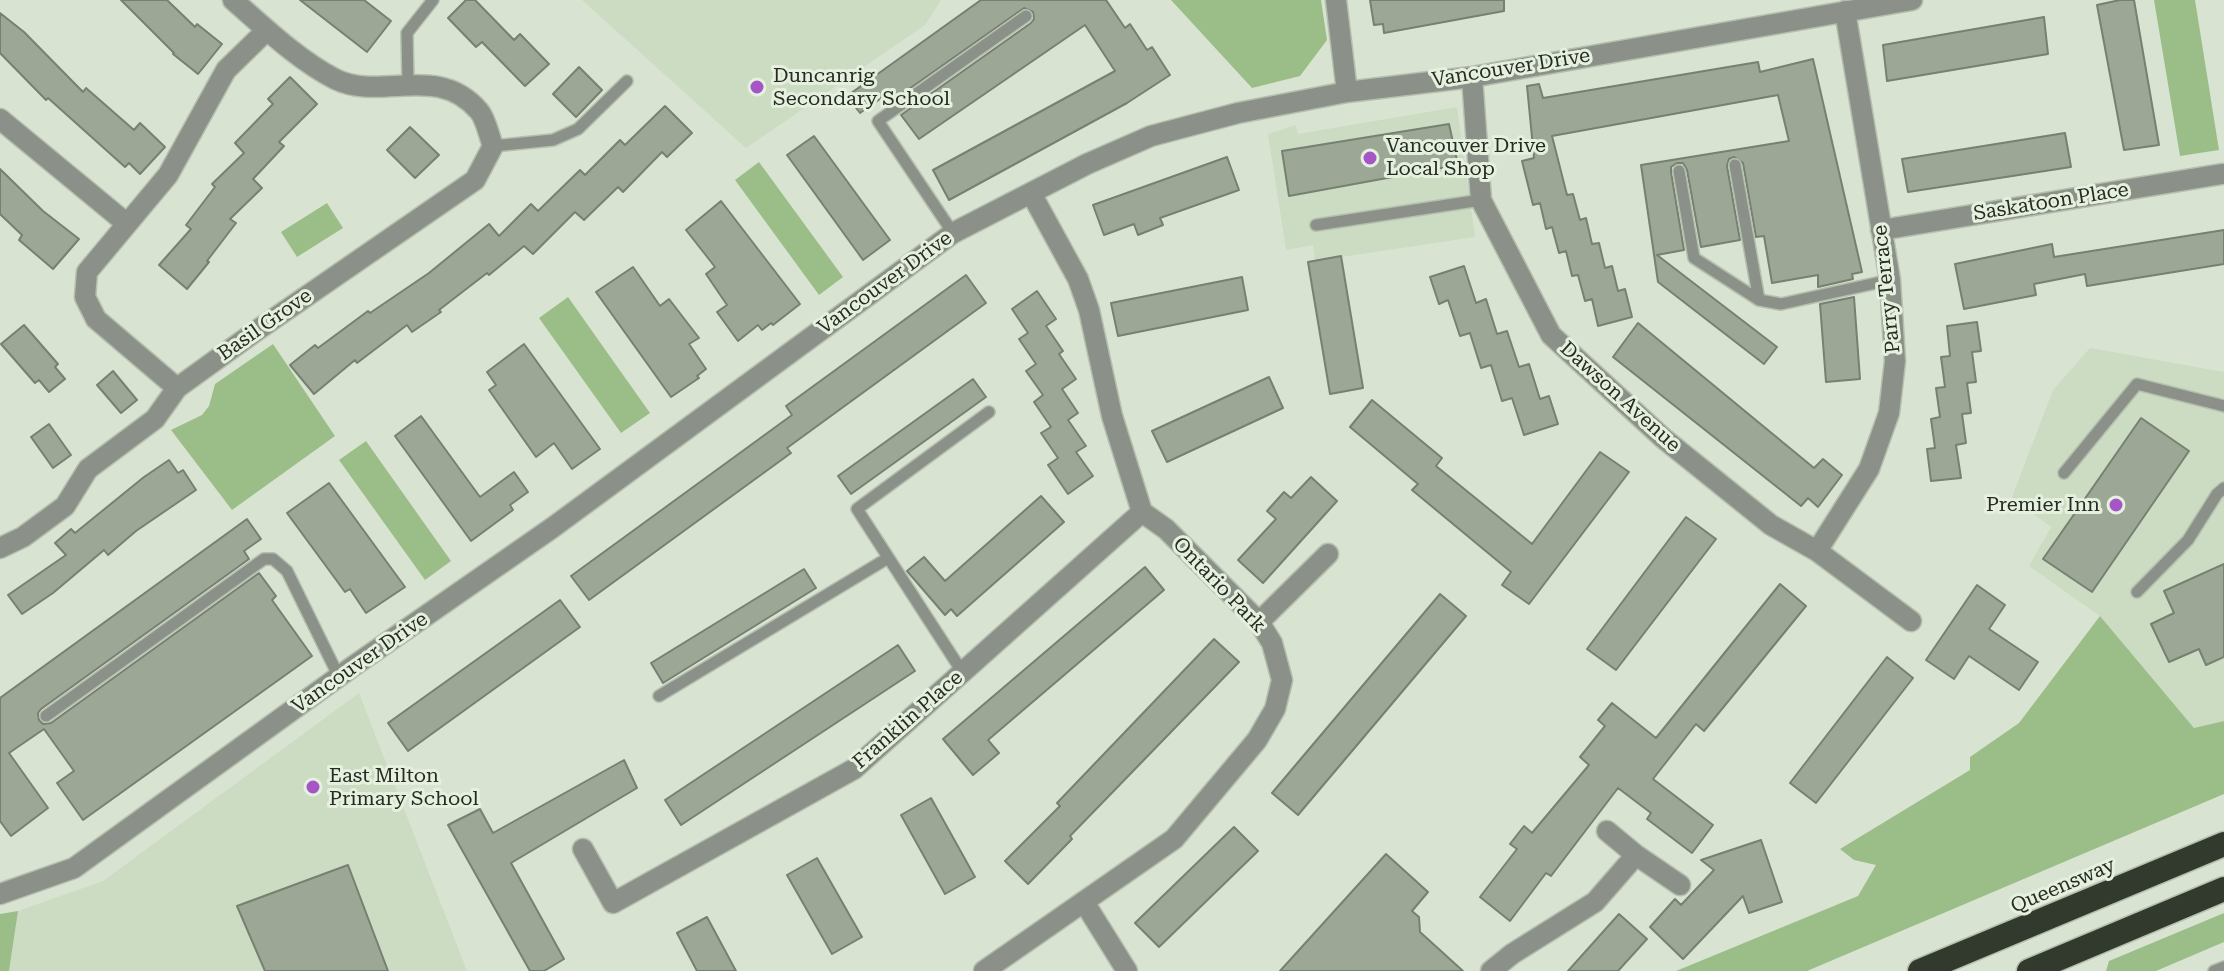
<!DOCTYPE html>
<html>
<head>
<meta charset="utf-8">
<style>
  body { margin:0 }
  canvas { display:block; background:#d8e4d1 }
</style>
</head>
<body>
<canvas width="2224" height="971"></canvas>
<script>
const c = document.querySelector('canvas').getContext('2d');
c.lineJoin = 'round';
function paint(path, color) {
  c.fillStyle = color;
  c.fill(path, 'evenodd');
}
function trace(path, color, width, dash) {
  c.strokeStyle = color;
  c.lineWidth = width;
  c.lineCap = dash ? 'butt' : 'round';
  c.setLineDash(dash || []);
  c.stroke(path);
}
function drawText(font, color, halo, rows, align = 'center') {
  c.font = font + ' "Roboto Serif",serif';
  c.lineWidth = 6;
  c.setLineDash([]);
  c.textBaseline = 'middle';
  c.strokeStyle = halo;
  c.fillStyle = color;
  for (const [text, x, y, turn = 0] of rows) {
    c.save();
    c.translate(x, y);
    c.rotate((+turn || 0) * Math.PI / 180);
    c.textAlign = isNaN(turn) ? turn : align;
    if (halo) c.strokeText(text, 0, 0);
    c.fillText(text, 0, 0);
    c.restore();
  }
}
const built = new Path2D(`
  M582 0H941L925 25 746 148Z
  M1457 107 1475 237 1315 261 1313 245 1286 250 1268 134 1296 125 1298 134Z
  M2090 348 2224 372V721L2194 728 2100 616 2029 566 2051 527 2012 497 2053 390Z
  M359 693 467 971H9L18 911 103 881Z`);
const green = new Path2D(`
  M1171 0H1321L1327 40 1300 76 1252 88Z
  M2154 0H2195L2219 150 2180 156Z
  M759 162 843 277 819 295 735 180Z
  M327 203 343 228 297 257 281 232Z
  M568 297 650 413 621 433 539 318Z
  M273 344 335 436 232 510 171 430 202 415 209 406 215 384Z
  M366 441 451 561 425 580 339 460Z
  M2100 616 2194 728 2224 721V794L1807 971H1676L1858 896 1876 865 1854 860 1840 849 1970 770V757L2019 723Z
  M18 911 9 971H0V914Z
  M2224 913V942L2156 971H2106L2109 961Z`);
const building = new Path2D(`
  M121 0H167L195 27 197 24 222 44 198 74 173 54 174 53Z
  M300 0H364L391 21 367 52Z
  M466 0H475L514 40 520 34 549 64 525 86 482 42 476 47 448 18Z
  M981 0H1106L1125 28 1130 24 1147 50 1152 47 1170 75 1127 103 949 200 933 170 1115 71 1085 25 919 139 901 115 1031 23 1034 19 1033 12 1024 8 892 101 887 94 860 113 847 96Z
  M1370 0H1504V11L1384 33 1383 24 1374 25Z
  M2120 0H2134L2159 145 2124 150 2097 5Z
  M0 13 24 32 83 92 86 88 134 130 140 123 165 147 140 174 129 163 125 167 48 98 46 100 0 53Z
  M2044 17 2048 54 1887 81 1883 45Z
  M1813 59 1862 272 1852 274 1853 279 1818 287V275L1772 283 1764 236 1756 237 1743 163 1734 157 1729 159 1727 166 1740 240 1701 247 1687 170 1683 163H1677L1671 167V172L1684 250 1657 255 1777 347 1764 364 1658 282 1641 165 1789 141 1778 95 1552 136 1567 195 1573 194 1580 220 1586 218 1592 244 1599 243 1605 268 1612 266 1618 291 1625 289 1632 317 1598 326 1592 299 1585 301 1578 275 1572 276 1566 251 1559 253 1552 227 1546 229 1540 203 1533 205 1522 161 1534 158 1527 86 1539 84 1543 98 1758 62 1760 72Z
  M579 67 602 90 576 117 553 94Z
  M290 77 317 104 279 142 284 146 253 179 262 188 230 219 236 223 207 261 209 262 187 289 159 265 191 229 186 225 215 187 212 184 244 153 235 143 273 104 268 99Z
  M665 106 692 133 667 157 662 152 623 192 618 187 584 220 575 212 533 254 524 246 489 275 487 273 439 310 441 312 412 332 407 325 357 363 355 360 314 394 290 365 315 345 318 348 368 311 370 313 429 273 489 224 499 236 531 204 538 211 580 170 585 175 620 140 625 145Z
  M1449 124 1458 165 1289 196 1282 151Z
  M410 127 439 155 415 178 387 150Z
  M2065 133 2071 167 1908 192 1902 159Z
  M814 136 890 240 863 260 787 155Z
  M1227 157 1239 190 1160 218 1163 225 1138 235 1134 224 1104 235 1093 205Z
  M0 169 43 211 79 239 53 269 19 240 22 235 0 214Z
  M721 201 800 304 773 325 771 323 762 330 758 325 738 341 717 312 727 305 706 274 715 267 686 230Z
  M2224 230V264L2087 286 2085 274 2034 284 2036 295 1964 309 1955 264 2052 244 2054 257Z
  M1341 256 1363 388 1330 394 1308 262Z
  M1464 266 1476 303 1486 299 1497 334 1507 331 1519 367 1529 364 1540 399 1549 396 1558 424 1524 435 1512 398 1502 401 1491 365 1481 368 1470 333 1460 336 1448 300 1439 304 1430 277Z
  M633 267 660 306 669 299 699 338 689 344 706 369 697 376 699 378 671 397 596 292Z
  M966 275 986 303 787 448 791 453 589 600 571 576 792 415 786 406Z
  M1242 277 1248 310 1118 336 1111 303Z
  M1037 291 1056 319 1046 326 1063 351 1059 354 1076 379 1062 389 1078 413 1068 420 1086 446 1076 452 1093 476 1068 494 1048 465 1058 458 1041 433 1051 427 1034 402 1043 395 1026 371 1036 364 1019 339 1028 333 1012 309Z
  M1854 297 1860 379 1826 382 1820 304Z
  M1977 322 1981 351 1972 352 1976 382 1967 383 1971 413 1962 414 1966 443 1956 445 1961 478 1931 481 1927 449 1935 448 1931 419 1940 417 1936 388 1945 387 1941 357 1950 356 1947 326Z
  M1638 323 1814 468 1823 459 1842 475 1818 507 1808 498 1801 506 1613 357Z
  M24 325 58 364 55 367 65 379 49 392 39 380 35 383 1 344Z
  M524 344 600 449 572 469 554 443 536 457 489 390 496 385 487 372Z
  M113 371 137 400 121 413 97 385Z
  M1269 377 1283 408 1167 462 1152 431Z
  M973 379 986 397 851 494 838 476Z
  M1372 400 1442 458 1436 466 1532 544 1600 452 1629 472 1529 604 1502 585 1511 572 1412 490 1418 484 1350 427Z
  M421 416 480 497 514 472 528 492 510 505 513 510 471 541 395 436Z
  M2141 418 2189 451 2092 592 2043 559Z
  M49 424 71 455 53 468 31 437Z
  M169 460 178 473 183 470 196 490 136 531 108 555 104 550 53 593 22 614 8 595 66 555 55 543 71 529 75 533 144 477Z
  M1311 477 1337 501 1263 583 1238 560 1276 519 1267 511 1284 492 1291 498Z
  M329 483 405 587 366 613 350 589 345 592 287 513Z
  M1041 496 1064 522 957 616 951 609 945 615 907 571 924 557 945 581Z
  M1686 517 1716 539 1616 670 1587 649Z
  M247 519 261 539 244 551 249 559 41 709 38 713 39 720 43 724 51 723 259 573 276 596 272 600 312 656 83 820 57 783 74 771 44 729 9 753 48 808 11 836 0 821V698Z
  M2224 564V657L2206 665 2199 649 2169 662 2151 624 2174 613 2164 591Z
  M1145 567 1164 590 988 740 999 753 973 775 943 739Z
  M804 569 816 588 663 683 651 663Z
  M1780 584 1806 606 1704 731 1696 724 1653 779 1713 825 1692 853 1647 819 1651 813 1618 788 1551 876 1546 873 1510 921 1480 897 1517 849 1510 844 1524 826 1532 833 1589 765 1580 757 1605 726 1598 720 1612 703 1656 738Z
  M1977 585 2005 605 1989 629 2038 662 2019 690 1969 656 1954 679 1926 660Z
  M1440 594 1466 616 1298 815 1272 793Z
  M560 600 580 627 408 751 388 723Z
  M1214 639 1239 662 1070 836 1072 839 1028 884 1005 861 1060 806 1057 803Z
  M898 645 915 671 681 825 665 800Z
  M1887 657 1913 678 1816 803 1790 783Z
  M624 760 637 788 511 863 564 959 544 971H530L448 825 480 809 493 833Z
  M931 798 975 877 945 894 901 815Z
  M1234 827 1258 851 1159 947 1135 923Z
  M1761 840 1782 902 1749 913 1743 896 1683 959 1650 927 1675 899 1681 905 1714 870 1701 860Z
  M1386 854 1428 892 1412 911 1419 917 1420 932 1463 971H1280Z
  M817 858 862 937 832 954 787 875Z
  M348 865 388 971H265L237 906Z
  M1619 914 1647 939 1618 971H1568Z
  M707 917 736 971H697L677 933Z`);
const lane = new Path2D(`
  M408 84 407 33 433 0
  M493 146 553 140 578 129 627 81
  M1735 165 1759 300
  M1679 171 1694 258 1759 300 1781 304 1890 280
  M1316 225 1481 200
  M953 233 878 121 1026 16
  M2064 473 2137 384 2224 406
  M2137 592 2188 540 2217 494 2224 488
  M963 673 857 509 989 412
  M659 696 888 558
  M46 716 264 559H273L287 571 339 677
  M2214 971 2224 967`);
const street = new Path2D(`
  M1336 0 1347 92
  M1472 77 1481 200 1551 335 1663 438 1771 525 1817 551 1911 621
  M0 119 126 223
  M1881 230 2222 174
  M177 388 96 319 85 297 87 272 168 175 226 70 267 30
  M0 548 23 537 65 506 88 469 155 419 177 388 256 331 475 180 493 146C489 136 486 119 479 111 437 62 381 102 335 79 298 60 264 27 233 0
  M1817 551 1869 469 1889 413 1895 361 1890 280 1845 11
  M1259 622 1328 554
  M1607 831 1636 855 1680 885
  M583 849 613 903 854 769 1142 512
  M0 894 74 868 352 667 552 528 953 233 1087 164 1151 136 1238 113 1347 92 1472 77 1912 0
  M1084 902 1127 971
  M984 971 1174 839 1257 740 1275 709 1282 680 1272 643 1259 622 1166 529 1142 512 1112 416 1089 310 1078 279 1031 193
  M1491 971 1512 954 1595 902 1636 855`);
const highway = new Path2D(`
  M1920 971 2224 844
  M2029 971 2224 889`);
const markers = [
  [757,87,8,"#a555c6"],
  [1370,158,8,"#a555c6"],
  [2116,505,8,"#a555c6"],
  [313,787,8,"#a555c6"]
];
const streetNames = [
  ["Vancouver Drive",1511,68,-9],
  ["Saskatoon Place",2051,202,-9],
  ["Vancouver Drive",885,283,-36],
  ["Parry Terrace",1887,289,-96],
  ["Basil Grove",265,325,-35],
  ["Dawson Avenue",1620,397,42],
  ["Ontario Park",1219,585,46],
  ["Vancouver Drive",360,663,-35],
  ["Franklin Place",908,720,-41],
  ["Queensway",2063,886,-23]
];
const poiNames = [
  ["Duncanrig",773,76],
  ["Secondary School",773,99],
  ["Vancouver Drive",1386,146],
  ["Local Shop",1386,169],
  ["Premier Inn",2100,505,"right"],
  ["East Milton",329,776],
  ["Primary School",329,799]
];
paint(built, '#cbdcc3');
paint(green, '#9bbe88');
paint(building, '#9ca796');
trace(building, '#768171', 2);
trace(lane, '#b5bfae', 14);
trace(street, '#b5bfae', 23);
trace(highway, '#b5bfae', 27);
trace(lane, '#8b9089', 11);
trace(street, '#8b9089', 20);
trace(highway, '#313a2c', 24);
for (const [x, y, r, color] of markers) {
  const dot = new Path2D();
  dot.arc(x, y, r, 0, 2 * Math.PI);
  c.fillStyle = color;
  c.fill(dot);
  trace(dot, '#e5f1de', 3);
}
drawText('20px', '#272b24', '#e5f1de', streetNames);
drawText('20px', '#272b24', '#e5f1de', poiNames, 'left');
</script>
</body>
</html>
